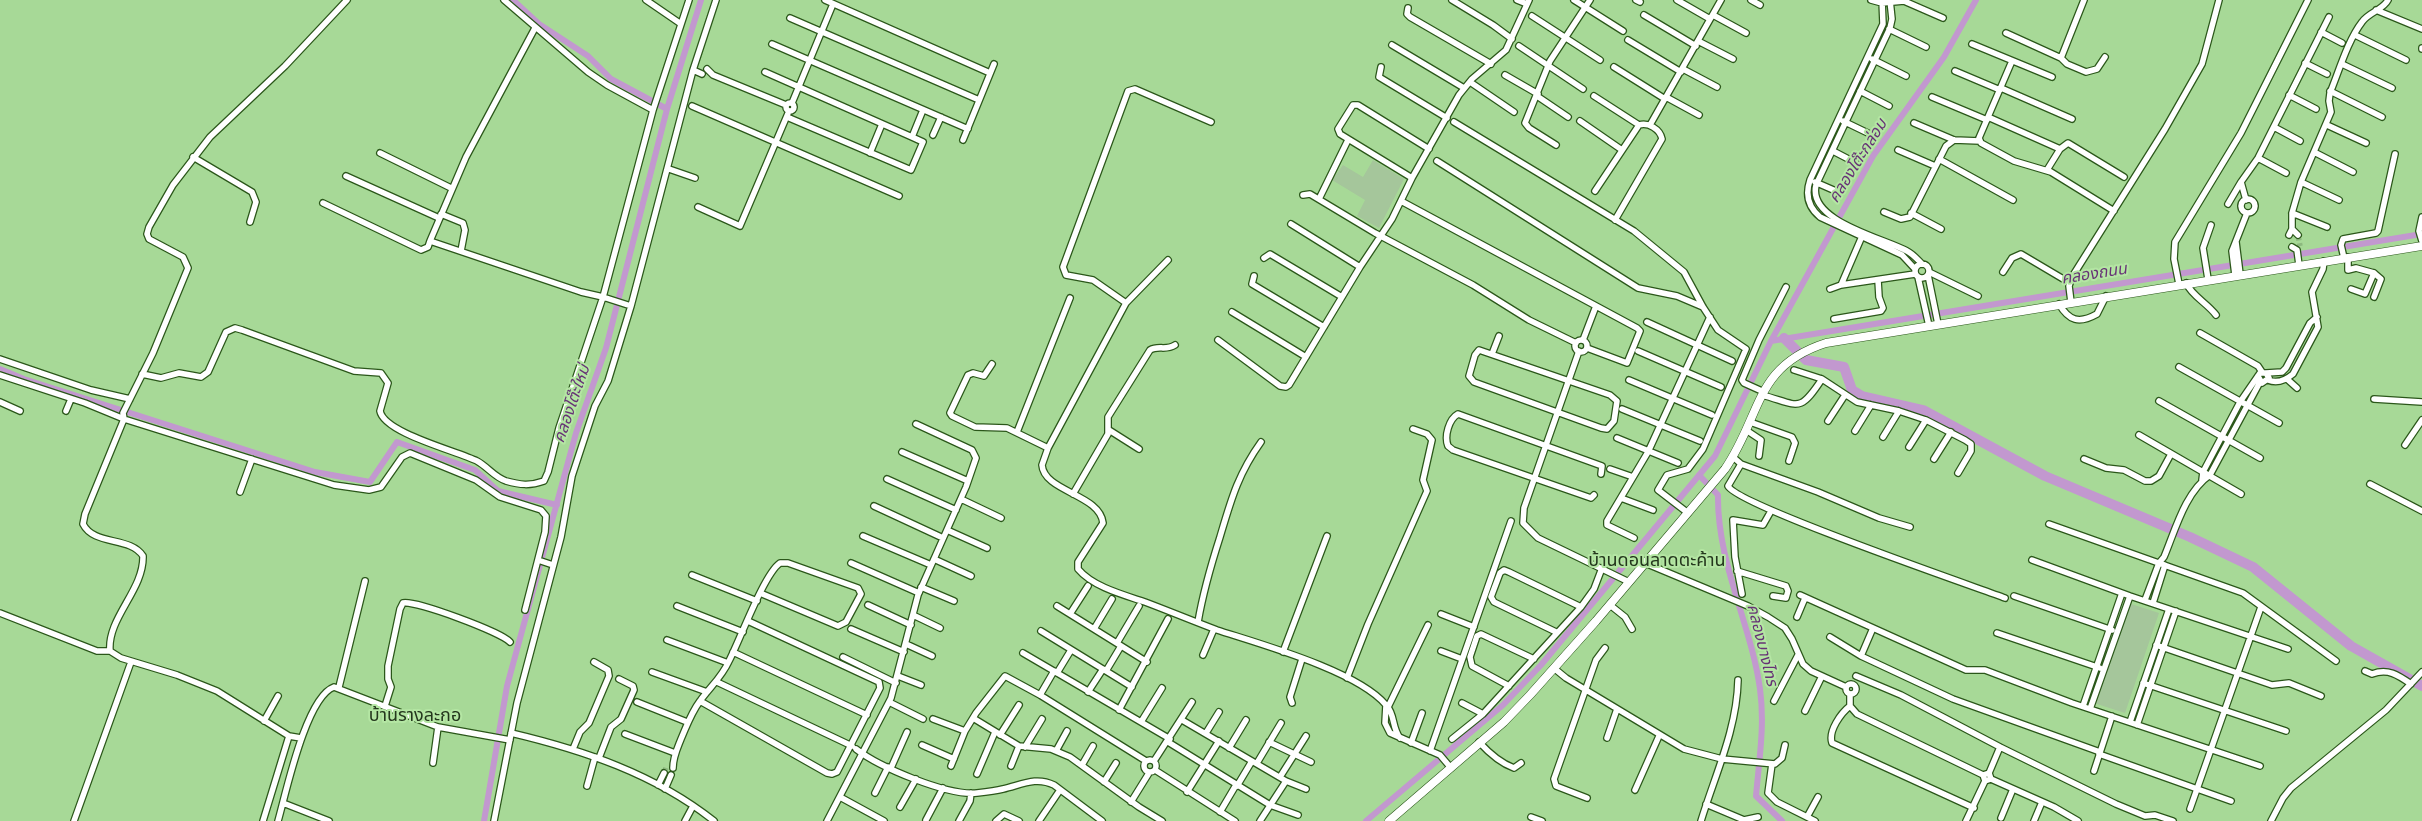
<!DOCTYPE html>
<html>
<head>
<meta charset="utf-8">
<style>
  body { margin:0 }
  canvas { display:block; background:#a7d997 }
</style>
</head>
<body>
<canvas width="2422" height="821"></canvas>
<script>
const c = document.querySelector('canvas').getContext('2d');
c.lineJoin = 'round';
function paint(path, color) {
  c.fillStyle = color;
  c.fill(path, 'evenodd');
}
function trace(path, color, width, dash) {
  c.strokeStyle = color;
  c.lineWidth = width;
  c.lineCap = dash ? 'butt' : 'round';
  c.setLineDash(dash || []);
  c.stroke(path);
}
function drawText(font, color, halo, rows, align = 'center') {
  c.font = font + ' "Work Sans","Noto Sans Thai",sans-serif';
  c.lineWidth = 4;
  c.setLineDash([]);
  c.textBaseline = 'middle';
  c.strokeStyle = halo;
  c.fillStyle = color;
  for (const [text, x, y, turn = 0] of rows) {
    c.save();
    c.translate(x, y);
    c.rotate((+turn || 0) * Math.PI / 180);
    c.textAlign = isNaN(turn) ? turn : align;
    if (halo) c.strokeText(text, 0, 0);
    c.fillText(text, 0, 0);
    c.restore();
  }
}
const green = new Path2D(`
  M1373 160 1404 179 1379 228 1357 216 1365 200 1332 180 1343 165 1363 177Z
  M2125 602 2159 613 2125 713 2091 702Z`);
const canal = new Path2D(`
  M513 0 539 24 588 56 611 79 667 109
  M1771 341 2422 234
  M0 369 24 379 315 472 370 482 397 442 475 470 498 491 557 505
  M1699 475 1718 495C1717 563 1751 624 1760 689 1765 725 1759 761 1756 796L1782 821
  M484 821 507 686 576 433 606 348 667 109 701 0
  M1366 821 1503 705 1541 665 1715 456 1771 341 1873 156 1944 57 1976 0`);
const river = new Path2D(`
  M1784 338 1806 360 1844 367 1852 390 1862 396 1923 410 2045 476 2190 537 2253 567 2351 646 2422 686`);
const streetTunnel = new Path2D(`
  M2298 235 2300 246
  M664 773 667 765`);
const street = new Path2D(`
  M504 0 588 72 607 85 653 110
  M646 0 681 24
  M825 0 990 73
  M1452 0 1493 25 1512 39
  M1517 0 1527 4
  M1574 0 1623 31
  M1636 0 1640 2
  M1677 0 1710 19
  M1751 0 1760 5
  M1871 0 1882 3 1904 1 1943 18
  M1882 0 1883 24 1810 180C1805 195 1808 207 1820 217L1902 255 1915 269
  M1890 0 1892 19 1890 28 1816 185C1807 221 1883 238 1907 251 1913 254 1917 259 1922 264
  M1408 8 1407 14 1410 17 1491 64
  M2376 10 2422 29
  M1644 15 1696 46
  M1713 15 1746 33
  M1532 16 1600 60
  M790 18 979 100
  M535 28 466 157 430 241 581 292 603 297 653 110 689 0
  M1889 29 1926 47
  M2321 32 2342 43
  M2006 33 2061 58 2084 0
  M2355 35 2406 60
  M1628 40 1681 72
  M1698 41 1733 59
  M772 44 968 129
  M1972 44 2052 77
  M1392 45 1464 88
  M1519 46 1583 89
  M2422 49V48
  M2061 58 2067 64 2086 72 2097 69 2105 57
  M1872 59 1906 76
  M2012 61 1979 138 1981 143 2014 161 2051 172 2114 211
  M2305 63 2327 74
  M2342 64 2392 88
  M1381 67 1379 77 1447 118
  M1614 67 1665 99
  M707 69 713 75 786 105
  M1683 69 1717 87
  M693 70 702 74
  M1955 71 2000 90
  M765 72 912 137 923 110
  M1505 75 1538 94
  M1470 82 1514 112
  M2001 88 2072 119
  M1860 91 1889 106
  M2330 91 2382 117
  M2289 95 2316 109
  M1537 96 1568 117
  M1594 96 1639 125
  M1666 97 1699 115
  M1932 97 1987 120
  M786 107a4 4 0 1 1 8 0a4 4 0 1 1-8 0Z
  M792 103 833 4
  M692 106 899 196
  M787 117 911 170 923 142 912 137
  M1988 117 2060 149
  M1580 121 1622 150
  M1843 121 1872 135
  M1211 122 1135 89 1128 91 1063 267 1066 275 1093 280 1126 303 1048 448 1042 465C1044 492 1100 494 1103 523L1078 562V569C1093 587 1124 595 1145 602 1169 611 1193 621 1217 630 1260 644 1358 671 1386 705L1385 723 1390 733 1440 755 1451 768
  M1454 122 1634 231 1684 272 1703 307 1718 330 1746 349 1703 449 1688 469 1667 475 1658 490 1688 513
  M1914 123 1954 140 1980 141
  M1650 125 1721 0
  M2327 125 2366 143
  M2274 127 2300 141
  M933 135 941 117
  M963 140 994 64
  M1556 145 1529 128 1525 123 1550 61 1590 0
  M1898 150 1935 166
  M1833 151 1856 163
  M2314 152 2353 172
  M380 153 451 188
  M870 153 882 124
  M193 157 252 192 256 202 250 222
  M2258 158 2286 173
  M1939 159 2013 200
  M1437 161 1638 288 1677 296 1703 307
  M669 169 695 178
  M2047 170 2060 149 2068 143 2124 177
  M346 176 439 218
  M1412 178 1340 134 1338 129 1353 105H1358L1429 149
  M1815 182 1838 192
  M2301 182 2339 200
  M1595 191 1639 125C1648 122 1660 129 1662 139L1615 220
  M1303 195 1310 194 1375 233 1473 285 1529 320 1576 343
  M1319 199 1348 140
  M2241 206a7 7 0 1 1 14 0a7 7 0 1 1-14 0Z
  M2246 200 2241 182 2258 158 2329 17
  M1401 201 1637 328 1640 331 1627 363 1587 348
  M323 203 421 250 428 247 430 241
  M2228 204 2241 182
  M698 207 740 226 789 111
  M1884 212 1901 219 1910 217 1946 146 1954 140
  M1911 213 1941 229
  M2292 213 2327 227
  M441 214 463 223 465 230 461 251
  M2422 217 2419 231 2422 241
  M1291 224 1360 267
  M2292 229 2298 235
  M1863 234 1841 285 1915 274
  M2289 235 2292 229V213L2301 182 2331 112 2329 101 2330 93C2339 71 2348 40 2362 22 2369 12 2383 10 2388 0
  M2236 242 2240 274
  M2292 247 2297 250 2299 265
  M2348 257V270L2356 268 2374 273 2365 294 2351 289
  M1264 258 1270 254 1342 297
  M2344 258 2341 245 2343 239 2376 233 2378 231 2395 154
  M1915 271a7 7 0 1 1 14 0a7 7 0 1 1-14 0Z
  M1929 272 1978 296
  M2003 272 2012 258 2021 254 2070 283
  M2374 273 2381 279 2374 297
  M1928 275 1938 324
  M2235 275 2232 251 2247 213
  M1254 276 1252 284 1324 327
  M1918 277 1929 326
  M2208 279 2203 248 2211 225
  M2186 283C2192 296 2207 303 2216 315
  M2179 284 2174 259 2175 242 2241 133 2308 0
  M1830 289 1841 285
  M2071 302 2069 286 2072 277 2165 129 2202 64 2219 0
  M1126 303 1168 260
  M2059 304C2069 321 2079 324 2097 314L2106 296
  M1232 312 1306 357
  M1834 319 1881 311 1883 308 1879 297 1878 280
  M1647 322 1732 361
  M2200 333 2258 366 2262 372
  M1575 346a6 6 0 1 1 12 0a6 6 0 1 1-12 0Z
  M1218 340 1280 386 1286 387 1289 385 1360 267 1392 219 1412 178 1459 95 1472 79 1506 50 1529 0
  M1583 340 1596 306
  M1479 350 1610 395 1617 401 1614 421 1607 429 1601 428 1474 382 1469 376 1475 355Z
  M1579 351 1524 508 1523 523 1538 538 1629 582
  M1638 351 1721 387
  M1492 354 1499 336
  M0 359 91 390 130 399
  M992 364 984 376 973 373 968 375 950 413 952 416 975 427 1007 428 1048 448
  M2179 367 2279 423
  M1794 370 1822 379 1857 402 1899 411 1926 420 1965 440 1971 444V451L1958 473
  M2266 373 2282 372 2286 368 2310 323 2317 317
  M142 374 161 378 179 373 201 377 208 372 226 332 235 328 242 330 354 371 381 373 388 383 380 411C384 433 457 451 477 461 488 467 494 477 506 481 520 485 530 486 544 481L548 472 559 428 603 297 631 306
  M0 375 85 403 124 419 334 485 369 490 381 487 402 457 410 453 476 480 500 497 541 510 546 516 545 532 525 610
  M2287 379 2297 388
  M1629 380 1712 415
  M2268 380C2278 384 2286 380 2293 374L2318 327 2312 292 2323 269 2324 261
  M1764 392 1744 383 1742 380 1759 340 1786 287
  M1762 395C1799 405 1799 414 1822 379
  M2374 399 2422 402
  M2159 401 2260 458
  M0 402 20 411
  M1622 409 1700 441
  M66 411 71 399
  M1828 421 1845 395
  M1750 422 1792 437 1795 443 1789 461
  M1109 430 1139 449
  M1746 430 1761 440 1759 456
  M1855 431 1871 405
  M1017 432 1070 298
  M2139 435 2241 494
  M1883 437 1899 411
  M1617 438 1678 463
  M2405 445 2422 420
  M1909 447 1926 420
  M902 452 968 481
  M1733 457 1741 464 1818 492 1879 518 1910 527
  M1934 459 1951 432
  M2084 459 2106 468 2124 470 2145 481H2151L2159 476 2171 454
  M1741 464 1728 486C1737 505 1970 585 2005 598
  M1610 469 1633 477
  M887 479 956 510
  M2202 480 2203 472 2240 402 2260 373H2266L2269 378 2262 383 2258 376
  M2370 484 2422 511
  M240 492 252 459
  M1073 494 1108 434V417L1150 350C1158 345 1166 351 1175 345
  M1594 495 1591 498 1453 450 1448 446C1444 436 1449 419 1458 414L1602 466 1601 474
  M1621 498 1653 510
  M961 499 1001 518
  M874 506 943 538
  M2049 524 2243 593 2336 661
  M947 530 987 548
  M863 536 931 565
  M1634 538 1607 525V521L1648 452 1710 317
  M934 559 971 576
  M538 560 553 565
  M2032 560 2130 596 2288 649
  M851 563 919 593
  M1645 563 1748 606 1768 617 1785 628 1792 639 1803 664 1811 671 1846 687
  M1737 571 1786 586 1788 591 1786 598 1773 596
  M692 575 757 601
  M921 587 954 601
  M1742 594 1735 557 1733 520 1763 525 1771 511
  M1800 595 1966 670H1985L2072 703 2260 766
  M2014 596 2112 630
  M2145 600 2159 563 2164 557C2175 531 2185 492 2210 475L2260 382
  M2153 603 2165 565
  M868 605 911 625
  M1610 605 1625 617 1632 629
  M677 606 743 632
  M1057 606 1147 662
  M0 613 97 651H110
  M1070 614 1088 586
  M1441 614 1474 627
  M913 615 940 628
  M1797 617 1805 598
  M1198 622C1203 593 1211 565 1220 537 1231 500 1238 474 1261 442
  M851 629 904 652
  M1094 629 1112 599
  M1041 631 1132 687
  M1556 632 1494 602 1491 597 1500 573 1504 570 1509 572 1581 607
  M1997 633 2100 668
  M1830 637 1861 656 1953 699 2100 752
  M667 640 728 663
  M1117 643 1139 606
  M906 644 932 656
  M2156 645 2272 685 2289 683 2321 696
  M1441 651 1462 659
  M733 652 867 715
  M1283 652 1327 536
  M1023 653 1170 739
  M1203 655 1214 629
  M1861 656 1873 628
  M843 657 896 683
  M1555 669 1566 678 1684 749 1722 759 1775 764 1782 758 1785 745
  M1106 671 1121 646
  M2365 671 2372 674C2388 668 2398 675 2411 684
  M652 672 707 692
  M1057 673 1071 650
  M898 676 921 685
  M1856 676 1901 695 2000 747 2116 804 2145 816 2155 815 2173 821
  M1347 678 1368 624 1427 491 1423 480 1432 440 1427 434 1413 429
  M717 682 852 746
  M2143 683 2286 731
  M1846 689a5 5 0 1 1 10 0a5 5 0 1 1-10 0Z
  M1509 686 1472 666 1470 657 1477 636 1481 634 1534 659
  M339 687 365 581
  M1088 692 1103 669
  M1850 694V706L1857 714 1983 775
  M1040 695 1054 671
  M700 701 827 773 832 774 837 772 880 688 879 682 748 621
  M1774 701 1798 655
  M637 702 687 722
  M889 702 923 719
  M1292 703 1290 697 1302 659
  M1462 703 1483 714
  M385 706 391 687 388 679V666L400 609 403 603C415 600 501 632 510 642
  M1387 706C1395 715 1392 728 1400 738
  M1850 706C1841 713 1828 731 1832 743L1974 808
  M2083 706 2122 593
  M1388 707 1428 625
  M2090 709 2130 596
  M1119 710 1168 619
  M1805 711 1822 676
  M973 718 1019 746 1051 749 1070 757 1139 807 1162 821
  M933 719 965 731
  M1182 720 1286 781 1306 789
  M264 721 278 696
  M1141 722 1162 688
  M2130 722 2169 609
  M2137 725 2176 611
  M511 733C583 750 655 774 714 821
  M1206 733 1219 712
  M625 734 675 753
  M1000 735 1019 705
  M301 738 289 736 217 691 177 675 121 658 110 651C107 618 144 590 143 556 130 536 94 546 83 524L85 514 124 419 123 413 153 353 188 268 183 257 149 239 147 234 149 227 173 185 210 137 285 66 347 0
  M1607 738 1617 709
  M1452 739 1483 714 1581 607 1594 589 1602 568
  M1168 742 1270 805 1298 815
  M1269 742 1311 762
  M1479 742C1489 753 1500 763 1514 768L1521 763
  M1411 743 1422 713
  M922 745 954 759
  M1025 747 1042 719
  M1229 748 1246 720
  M573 749 580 732 589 723 609 676 608 670 594 662
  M856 749C879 767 947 796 977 793 986 792 995 791 1003 789 1021 785 1036 776 1054 785L1102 821
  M1056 751 1067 731
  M1430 751 1511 521
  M2099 754 2231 801
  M599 758 611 727 621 719 634 690 633 686 619 679
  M1144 766a6 6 0 1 1 12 0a6 6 0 1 1-12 0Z
  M1154 761 1192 702
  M433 763 438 727
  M1257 763 1281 723
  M1772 764 1768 793 1777 802 1815 821
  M1082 765 1093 746
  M951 766 965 731 976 713 1005 676 1040 695 1146 761
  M1011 766 1019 746
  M673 768C673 757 677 749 681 739 687 725 691 713 700 701 710 687 722 677 729 661 740 640 764 574 780 563H788L858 588 861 594 846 622 838 626 760 593
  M891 768 907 732
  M1155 770 1235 821
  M2094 771 2112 716
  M1989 773 2000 747
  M977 774 995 732
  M1280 777 1306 736
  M1991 779 1985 781 1983 775 1989 773 1991 779 2054 807 2078 821
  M1104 782 1116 763
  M658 785 664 773
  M587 786 595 757
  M1237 786 1252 761
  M665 789 671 775
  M1635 790 1659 736
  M1187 792 1219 741
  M875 793 888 767
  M840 797 884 821
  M1587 798 1556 786 1554 779 1596 660 1605 648
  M1131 802 1149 773
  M283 803 329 821
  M1706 804 1744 820 1758 817
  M900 807 916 779
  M2190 809 2261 607
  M1220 812 1236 785
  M1531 817 1542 821
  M1807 817 1818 797
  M2001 818 2013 789
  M926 820 943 788
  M74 821 131 662
  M263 821 289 736
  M278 821C286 793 306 697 334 687L438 727 510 740
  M494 821 517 703 561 537 572 476 595 406 608 381 631 306 693 70 716 0
  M685 821 693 806
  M827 821 891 698 918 595 966 487 976 458 972 450 916 424
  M959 821 970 801 971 793
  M996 821 1004 814 1019 821
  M1039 821 1060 790
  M1260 821 1286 781
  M1701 821C1715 775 1737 729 1738 680
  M1966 821 1985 781
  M2034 821 2042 802
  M2271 821 2283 798 2291 788 2386 710 2422 672`);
const secondary = new Path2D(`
  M1389 821 1504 722 1530 695 1596 621 1725 469C1762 415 1754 366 1826 343L2422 246`);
const waterNames = [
  ["คลองโต๊ะกล่อม",1858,161,-58],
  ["คลองถนน",2094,274,-9],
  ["คลองโต๊ะใหม่",572,404,-71],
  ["คลองบางไทร",1762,645,76]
];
const quarterNames = [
  ["บ้านดอนลาดตะค้าน",1657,561],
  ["บ้านรางละกอ",415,716]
];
paint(green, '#a5c69b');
trace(canal, '#c298cf', 6);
trace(river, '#c298cf', 10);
trace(streetTunnel, '#8db97f', 5.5, [5.5, 3]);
trace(street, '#2b571a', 8);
trace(secondary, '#2b571a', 9);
trace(street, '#fff', 5.5);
trace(secondary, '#fff', 8);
drawText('italic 16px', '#663375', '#b4e6a3', waterNames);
drawText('18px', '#24371d', '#b4e6a3', quarterNames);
</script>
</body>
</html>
